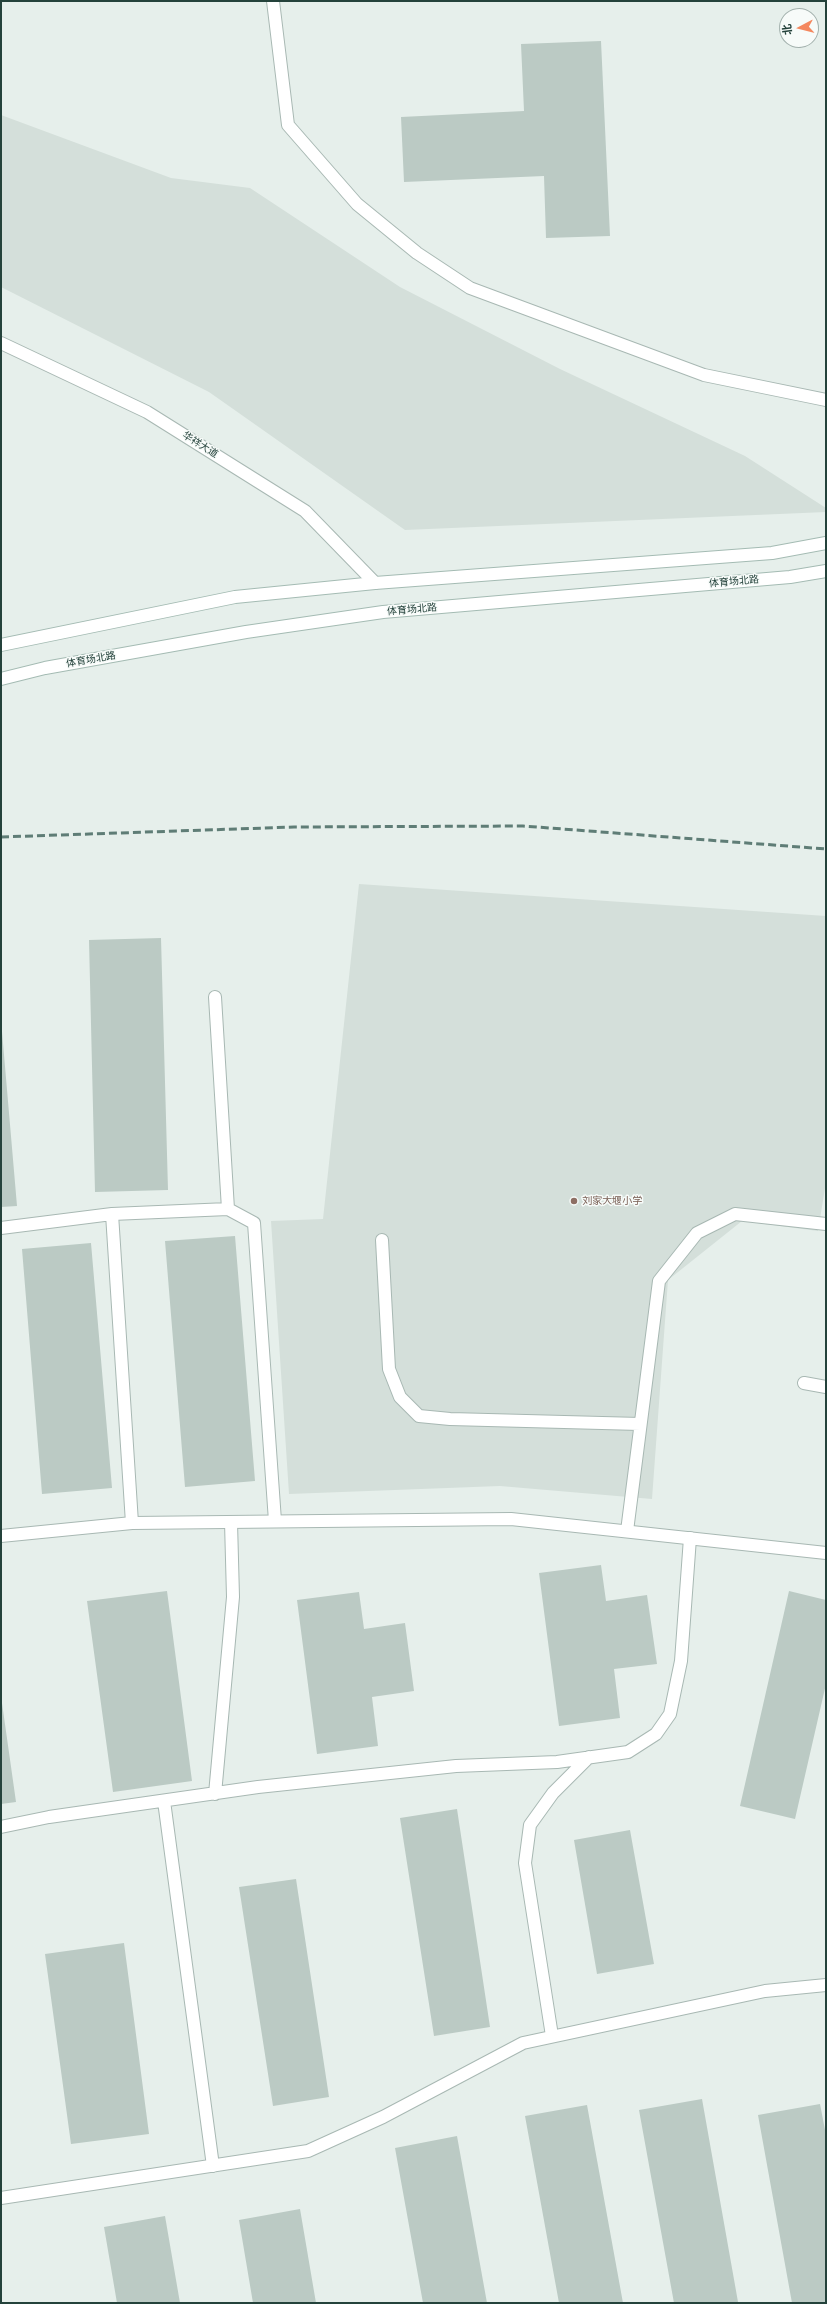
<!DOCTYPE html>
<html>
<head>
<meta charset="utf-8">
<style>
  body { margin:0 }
  #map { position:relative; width:827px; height:2304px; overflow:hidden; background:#e6efeb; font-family:Signika,"Noto Sans SC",sans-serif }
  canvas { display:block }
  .frame { position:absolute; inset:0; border:2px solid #24423b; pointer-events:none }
  .north { position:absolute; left:779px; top:8px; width:40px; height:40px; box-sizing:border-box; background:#f7fbf9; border:1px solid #a3b1ad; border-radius:50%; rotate:263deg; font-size:11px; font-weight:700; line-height:16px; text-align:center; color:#24423b }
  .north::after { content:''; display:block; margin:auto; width:14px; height:18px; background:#f4885f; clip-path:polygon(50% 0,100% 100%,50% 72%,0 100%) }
</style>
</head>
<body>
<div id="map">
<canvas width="827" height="2304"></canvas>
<div class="frame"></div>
<div class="north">北</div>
</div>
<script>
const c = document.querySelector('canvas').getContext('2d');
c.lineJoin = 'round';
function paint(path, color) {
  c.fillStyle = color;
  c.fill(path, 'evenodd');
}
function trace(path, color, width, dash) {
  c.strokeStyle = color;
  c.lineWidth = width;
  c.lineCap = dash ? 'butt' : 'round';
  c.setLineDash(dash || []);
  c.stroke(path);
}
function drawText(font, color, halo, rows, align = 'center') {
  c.font = font + ' Signika,"Noto Sans SC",sans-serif';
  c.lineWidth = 3;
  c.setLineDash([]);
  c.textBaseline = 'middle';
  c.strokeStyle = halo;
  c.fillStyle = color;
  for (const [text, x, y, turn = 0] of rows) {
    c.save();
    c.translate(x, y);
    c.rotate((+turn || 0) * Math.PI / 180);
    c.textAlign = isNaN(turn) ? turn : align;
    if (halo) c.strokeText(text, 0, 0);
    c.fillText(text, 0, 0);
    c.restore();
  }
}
const built = new Path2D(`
  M1 115 171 178 250 188 400 287 560 369 745 456 826 508V512L405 530 209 392 1 287Z
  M359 884 826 916V1182L818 1231 742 1221 668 1280 652 1499 500 1486 289 1494 271 1221 323 1219Z`);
const building = new Path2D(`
  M601 41 610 236 546 238 544 176 404 182 401 117 524 111 521 44Z
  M161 938 168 1190 95 1192 89 940Z
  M1 1020 17 1206 1 1207Z
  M235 1236 255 1481 185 1487 165 1241Z
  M91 1243 112 1488 42 1494 22 1249Z
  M601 1565 606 1601 647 1595 657 1664 614 1669 620 1718 559 1726 539 1573Z
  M167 1591 192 1781 113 1792 87 1601Z
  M789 1591 826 1600V1684L795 1819 740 1806Z
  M359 1592 364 1629 405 1623 414 1691 372 1697 378 1746 317 1754 297 1600Z
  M1 1696 16 1802 1 1804Z
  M457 1809 490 2027 434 2036 400 1818Z
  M630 1830 654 1964 597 1974 574 1840Z
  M296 1879 329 2097 273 2106 239 1887Z
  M124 1943 149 2134 71 2144 45 1954Z
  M702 2099 738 2302 733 2303H674L639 2110Z
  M820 2104 826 2135V2303H792L758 2115Z
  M587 2105 623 2303H559L525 2116Z
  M457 2136 487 2303H423L395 2148Z
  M300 2209 316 2303H253L239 2220Z
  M165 2216 180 2303H117L104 2227Z`);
const service = new Path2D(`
  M215 997 228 1209
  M112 1214 132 1523
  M1 1228 112 1214 228 1209 254 1223 275 1521
  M382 1240 389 1369 400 1397 419 1416 450 1419 640 1424
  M804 1383 826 1387
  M627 1531 659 1281 697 1233 735 1214 826 1224
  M215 1794 233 1597 231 1522
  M164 1801 213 2166
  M1 1827 49 1817 258 1787 456 1766 557 1762 628 1752 656 1734 670 1714 681 1661 690 1538
  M552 2036 525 1863 530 1825 553 1793 589 1757
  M1 2198 308 2151 383 2117 523 2043 765 1991 826 1985`);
const minor = new Path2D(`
  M273 1 288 125 357 204 417 253 470 288 704 375 826 400
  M1 1536 132 1523 511 1519 826 1553`);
const tertiary = new Path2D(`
  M1 343 147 412 305 511 375 583`);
const secondary = new Path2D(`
  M1 645 235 597 375 583 772 553 826 543
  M1 679 45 668 246 632 383 612 790 577 826 571`);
const rail = new Path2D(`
  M1 837 294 827 523 826 826 849`);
const markers = [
  [574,1201,4,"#8d6e63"]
];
const streetNames = [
  ["华祥大道",200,445,32],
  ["体育场北路",734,582,-5],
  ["体育场北路",412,610,-5],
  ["体育场北路",91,660,-10]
];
const educationNames = [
  ["刘家大堰小学",582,1201]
];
paint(built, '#d4dfda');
paint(building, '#bbcac4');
trace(service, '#a8b8b3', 14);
trace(minor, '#a8b8b3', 14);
trace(tertiary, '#a8b8b3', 14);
trace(secondary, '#a4bbb3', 14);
trace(service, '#fff', 12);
trace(minor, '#fff', 12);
trace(tertiary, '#fff', 12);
trace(secondary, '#fff', 12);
trace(rail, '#5f7d76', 3, [8, 4]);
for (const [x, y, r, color] of markers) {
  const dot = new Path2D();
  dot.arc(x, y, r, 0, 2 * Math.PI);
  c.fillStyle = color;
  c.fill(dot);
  trace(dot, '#f7fbf9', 1.5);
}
drawText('10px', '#24423b', '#f7fbf9', streetNames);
drawText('10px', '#785e54', '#f7fbf9', educationNames, 'left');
</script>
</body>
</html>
